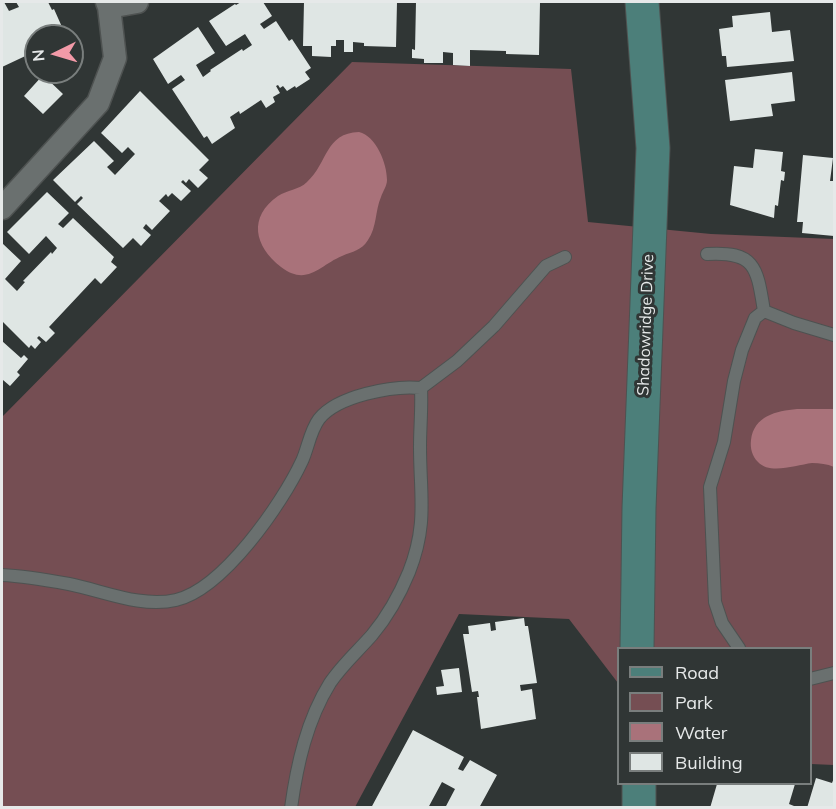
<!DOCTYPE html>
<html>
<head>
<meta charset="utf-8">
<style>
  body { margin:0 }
  #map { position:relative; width:836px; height:809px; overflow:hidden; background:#303635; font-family:Mulish,sans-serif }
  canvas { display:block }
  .frame { position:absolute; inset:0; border:3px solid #e6e9e9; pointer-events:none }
  .legend { position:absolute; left:617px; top:647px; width:195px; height:138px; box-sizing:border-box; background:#303635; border:2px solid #797e7d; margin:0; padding:8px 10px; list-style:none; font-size:18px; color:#e6e9e9 }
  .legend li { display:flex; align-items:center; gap:12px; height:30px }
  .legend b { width:30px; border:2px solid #797e7d }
  .north { position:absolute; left:24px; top:24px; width:60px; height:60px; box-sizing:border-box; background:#303635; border:2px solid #797e7d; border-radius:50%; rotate:265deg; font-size:16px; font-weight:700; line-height:24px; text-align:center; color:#e6e9e9 }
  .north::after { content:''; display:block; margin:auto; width:21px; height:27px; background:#f39aa8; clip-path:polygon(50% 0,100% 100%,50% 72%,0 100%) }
</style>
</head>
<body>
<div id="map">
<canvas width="836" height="809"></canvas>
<div class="frame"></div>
<ul class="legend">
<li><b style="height:8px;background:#4c7f7a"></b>Road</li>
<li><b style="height:16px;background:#754e53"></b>Park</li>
<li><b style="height:16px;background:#a9727a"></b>Water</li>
<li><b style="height:16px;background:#dfe6e4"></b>Building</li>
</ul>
<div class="north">N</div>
</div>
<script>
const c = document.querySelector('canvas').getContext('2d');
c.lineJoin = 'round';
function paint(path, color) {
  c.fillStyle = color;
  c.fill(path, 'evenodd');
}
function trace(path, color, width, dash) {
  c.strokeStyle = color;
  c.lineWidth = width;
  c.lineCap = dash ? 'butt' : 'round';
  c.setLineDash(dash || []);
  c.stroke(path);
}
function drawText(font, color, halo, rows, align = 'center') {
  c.font = font + ' Mulish,sans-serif';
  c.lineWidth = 6;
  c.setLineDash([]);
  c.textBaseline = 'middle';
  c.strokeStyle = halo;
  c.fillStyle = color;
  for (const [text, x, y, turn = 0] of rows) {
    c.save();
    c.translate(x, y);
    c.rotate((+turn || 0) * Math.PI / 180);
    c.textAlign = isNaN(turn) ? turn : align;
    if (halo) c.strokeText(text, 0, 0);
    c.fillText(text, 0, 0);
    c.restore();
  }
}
const green = new Path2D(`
  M352 62 571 69 588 222 711 234 834 239V765L811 764 810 648H618V683L569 619 459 614 355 807 2 808V417Z`);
const water = new Path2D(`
  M359 132C376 136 387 163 387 180 387 186 383 191 381 197 375 211 377 227 368 240 361 251 353 251 342 256 320 265 307 287 281 267 254 246 248 217 278 196 287 190 299 190 307 182 328 163 325 133 359 132Z
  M797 409H834V467C827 464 820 463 812 463 796 465 770 475 758 462 752 456 750 448 751 440 754 416 776 411 797 409Z`);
const building = new Path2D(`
  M2 2H4L9 11 19 7 16 2H48L52 10 54 9 66 36H36V42L33 44 36 51 2 67Z
  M241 2H263L272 16 260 24 264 29 276 21 289 41 292 39 311 68 305 72 310 79 296 88 295 86 287 91 283 86 280 88 278 85 276 86 280 93 273 97 275 102 266 108 261 100 240 114 239 111 230 117 235 128 212 144 207 136 204 138 172 89 185 80 181 75 168 84 153 59 198 27 215 53 196 65 203 77 211 71 210 70 242 49 243 51 252 45 245 34 226 46 209 21 235 4 236 5Z
  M304 2H397L396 47 364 46V43L353 42V52H344V40H336V46H331V57L312 56V46H303Z
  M416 2H540L539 55 506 54V51L470 50V66L453 65V53L443 52V63H424V59L412 58V49L415 50Z
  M770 12 772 32 790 30 794 61 727 67 726 56H722L719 29 733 27 732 16Z
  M792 72 795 101 771 104 773 116 730 121 725 80Z
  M43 75 63 94 43 114 24 96Z
  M140 91 209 160 199 170 208 178 198 188 189 179 186 183 183 180 181 182 191 191 181 201 172 193 168 197 166 194 159 201 170 211 152 230 146 224 143 228 151 235 141 246 133 238 123 248 77 204 83 198 81 196 75 202 53 180 94 141 114 161 107 167 115 175 135 154 128 147 122 153 101 133Z
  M755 149 783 152 781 171 785 172 784 181 781 180 778 206 775 205 774 218 730 205 734 166 753 168Z
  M803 155 833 158 830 181H834V236L802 233 803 222H797Z
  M47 192 69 213 58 224 63 228 73 218 114 257 111 262 117 267 101 284 95 278 49 327 55 333 46 342 39 336 37 338 41 342 35 349 31 345 29 348 2 321V243L21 261 5 279 17 291 25 282 23 281 51 252 52 254 57 248 46 236 29 254 7 232Z
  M2 341 21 358 24 355 28 359 17 372 20 375 10 386 3 380 2 382Z
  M524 618 525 626H528L537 683 520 685 521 691 532 689 536 719 481 729 477 697H479L478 691 472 692 463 634H469L468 626 490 623 491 631 496 630 495 622Z
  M459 668 462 692 437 695 436 687 444 686 441 670Z
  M413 730 464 757 458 769 463 771 470 760 497 775 479 808H445L455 789 442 782 428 808H371Z
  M816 778 832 783 834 778V808H807Z
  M717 784H795L789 804 799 808H710Z`);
const lane = new Path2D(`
  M707 254C756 251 757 268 764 311
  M764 311 794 323 834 335
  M2 575C24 576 47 580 69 584 104 591 141 608 176 600 223 589 282 504 302 461 308 448 310 431 319 419 337 396 393 385 421 388
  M739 648 722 623 715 602 710 487 724 442 734 381 742 350 755 318 764 311
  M810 679 834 673
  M291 808C297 764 307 720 330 683 342 665 358 651 372 635 387 617 400 594 409 572 428 524 420 495 420 447 420 427 422 408 421 388L457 361 494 326 546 266 565 257`);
const street = new Path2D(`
  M109 7 137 2
  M2 208 98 103 115 58 109 7 107 2`);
const secondary = new Path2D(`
  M637 648 639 508 653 148 642 2
  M639 784V808`);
const streetNames = [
  ["Shadowridge Drive",646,325,-88]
];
paint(green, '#754e53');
paint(water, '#a9727a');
paint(building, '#dfe6e4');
trace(lane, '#4e5251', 14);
trace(street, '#4e5251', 25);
trace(secondary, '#4e5251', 35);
trace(lane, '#6a706f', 12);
trace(street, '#6a706f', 22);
trace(secondary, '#4c7f7a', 33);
drawText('16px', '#e6e9e9', '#303635', streetNames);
</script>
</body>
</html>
